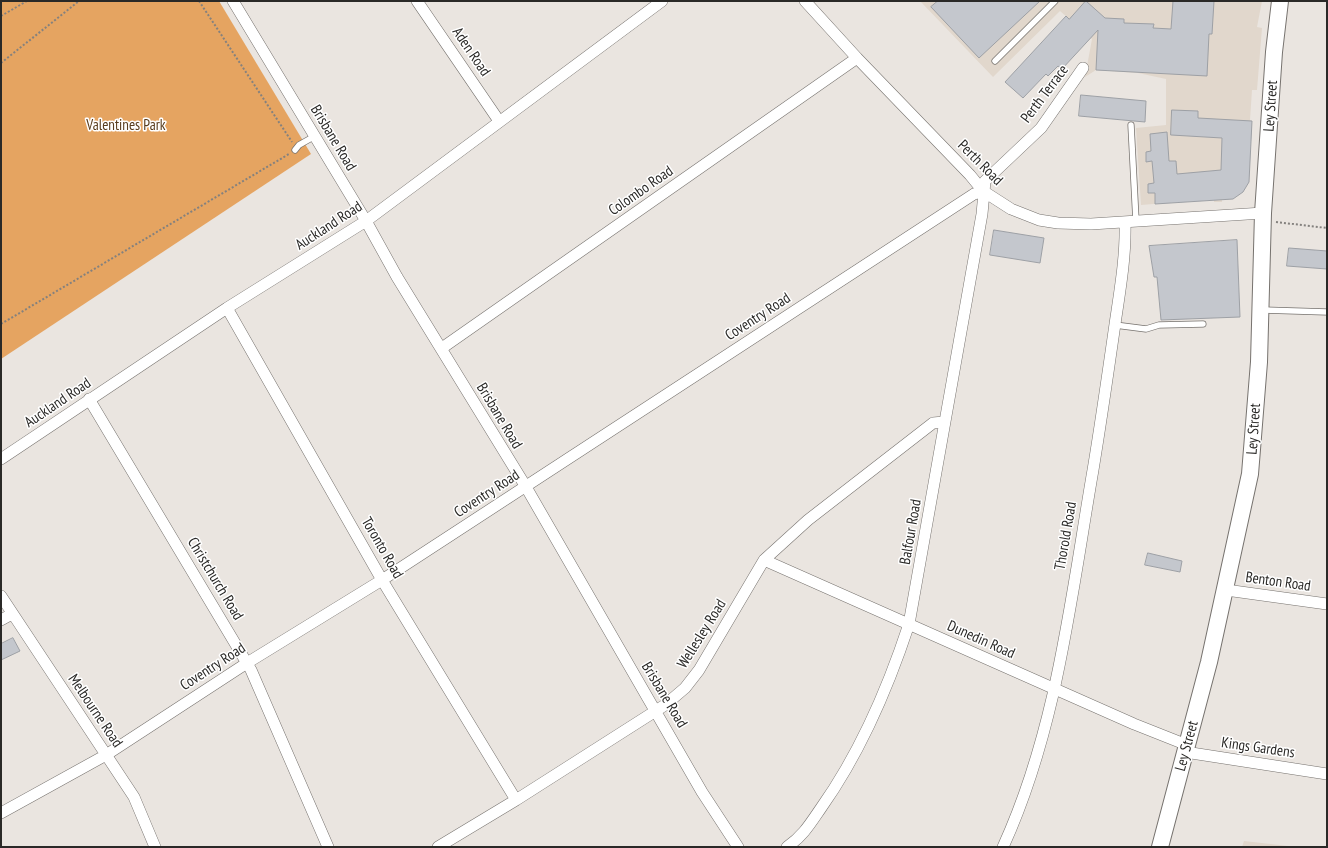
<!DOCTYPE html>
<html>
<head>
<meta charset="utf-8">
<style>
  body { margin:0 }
  #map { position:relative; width:1328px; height:848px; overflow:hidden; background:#eae5e0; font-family:"PT Sans Narrow",sans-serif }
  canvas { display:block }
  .frame { position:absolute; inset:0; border:2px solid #2a2927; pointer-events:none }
</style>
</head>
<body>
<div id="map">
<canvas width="1328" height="848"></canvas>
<div class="frame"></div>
</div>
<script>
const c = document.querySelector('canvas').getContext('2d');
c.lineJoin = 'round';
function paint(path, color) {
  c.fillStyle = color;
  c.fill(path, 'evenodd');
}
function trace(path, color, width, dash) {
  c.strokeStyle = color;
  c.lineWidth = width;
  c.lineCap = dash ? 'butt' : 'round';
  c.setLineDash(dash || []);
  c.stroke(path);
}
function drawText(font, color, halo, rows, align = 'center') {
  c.font = font + ' "PT Sans Narrow",sans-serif';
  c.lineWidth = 3;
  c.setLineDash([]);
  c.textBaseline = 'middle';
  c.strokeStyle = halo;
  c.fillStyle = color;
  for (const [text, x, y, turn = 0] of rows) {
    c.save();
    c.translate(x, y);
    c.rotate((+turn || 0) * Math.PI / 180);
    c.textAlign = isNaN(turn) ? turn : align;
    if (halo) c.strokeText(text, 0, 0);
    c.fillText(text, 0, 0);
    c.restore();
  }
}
const built = new Path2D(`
  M920 1H1262L1257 27 1262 28 1257 90H1252L1250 120 1252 121 1249 182 1243 192 1233 199 1222 200V202H1214V199L1141 205 1136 128 1166 125V79L1138 73 1096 70 1085 77 1092 39 1060 11 993 77Z
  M1244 841 1297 847H1242Z`);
const green = new Path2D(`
  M1 1H219L311 154 1 359Z`);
const building = new Path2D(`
  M938 1H1040L979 58 931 7Z
  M1086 1 1105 18 1124 19V23L1154 24 1153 28 1171 29 1173 1H1214L1212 34H1209L1207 76 1096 70 1098 30 1062 69 1058 66 1048 76 1046 74 1023 98 1005 82 1066 16 1069 19Z
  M1081 95 1146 101 1145 122 1079 116Z
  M1172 110 1198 111V118L1252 121 1249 182 1243 192 1233 199 1155 204V193H1148V184L1154 183 1152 161 1146 162V152L1151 151 1150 134 1167 132 1169 161H1176L1177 174 1221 170 1222 138 1171 135Z
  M994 230 1044 238 1040 263 990 255Z
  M1237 240 1240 317 1161 320 1157 277H1154L1149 246Z
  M1289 248 1327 251V269L1287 266Z
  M1148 553 1182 561 1180 572 1145 565Z
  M13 638 20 651 1 660V644Z`);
const path = new Path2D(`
  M199 1 292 142
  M1 16 27 1
  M1 63 79 1
  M1276 222 1327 228
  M1 324 289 154`);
const lane = new Path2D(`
  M995 61 1055 1
  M1131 125 1136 221
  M295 150 299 145 315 136
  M1263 310 1327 312
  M1115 325 1146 329 1159 325 1203 324`);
const street = new Path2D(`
  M233 1 366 221 397 277 526 487 702 792 738 847
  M417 1 499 121
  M805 1 857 58 970 175 983 191 1011 209 1039 220 1058 223 1091 224 1263 213
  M227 308 382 580 516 800
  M442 348 857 58
  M89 399 251 670 328 847
  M1 459 227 308 366 221 662 1
  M764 560 1134 724 1187 745
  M1226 590 1327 604
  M1 596 134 797 155 847
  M1 620 12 614
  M1185 752 1327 774
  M1 813 106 755 247 663 382 580 974 194 983 191
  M438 847 516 800 665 705 685 688 699 670 764 560 808 520 933 423 944 422
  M787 847C803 836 810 824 821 808 860 753 888 688 909 624L970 281 982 214 985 181 1041 128 1083 68
  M1003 847C1057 729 1071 597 1093 470 1101 422 1108 373 1115 324 1120 290 1126 256 1125 222`);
const secondary = new Path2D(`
  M1160 847 1209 662 1250 474 1259 362 1263 213 1274 52 1280 1`);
const streetNames = [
  ["Aden Road",471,52,56],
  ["Perth Terrace",1045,94,-53],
  ["Ley Street",1271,106,-86],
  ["Brisbane Road",333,138,59],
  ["Perth Road",980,163,45],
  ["Colombo Road",641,191,-35],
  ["Auckland Road",329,226,-33],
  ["Coventry Road",758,317,-33],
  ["Auckland Road",58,403,-34],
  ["Brisbane Road",499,416,59],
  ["Ley Street",1254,429,-86],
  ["Coventry Road",487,494,-33],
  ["Balfour Road",911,532,-80],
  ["Thorold Road",1066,536,-80],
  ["Toronto Road",382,548,60],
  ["Christchurch Road",215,579,59],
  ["Benton Road",1278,582,8],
  ["Wellesley Road",702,634,-58],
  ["Dunedin Road",981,640,24],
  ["Coventry Road",213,667,-33],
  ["Brisbane Road",664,695,59],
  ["Melbourne Road",95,711,56],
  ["Ley Street",1187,746,-75],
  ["Kings Gardens",1258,748,8]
];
const parkNames = [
  ["Valentines Park",126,126]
];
paint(built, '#e1d7cc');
paint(green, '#e5a461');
paint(building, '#c4c7cd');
trace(building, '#9da0a5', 1);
trace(lane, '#76726e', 7);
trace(street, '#76726e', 12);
trace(secondary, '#76726e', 18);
trace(path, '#84817e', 2, [2, 2]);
trace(lane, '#fff', 5.5);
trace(street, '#fff', 11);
trace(secondary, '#fff', 16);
drawText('15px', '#2a2927', '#fff', streetNames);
drawText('15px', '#593c1d', '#fff', parkNames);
</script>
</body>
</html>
